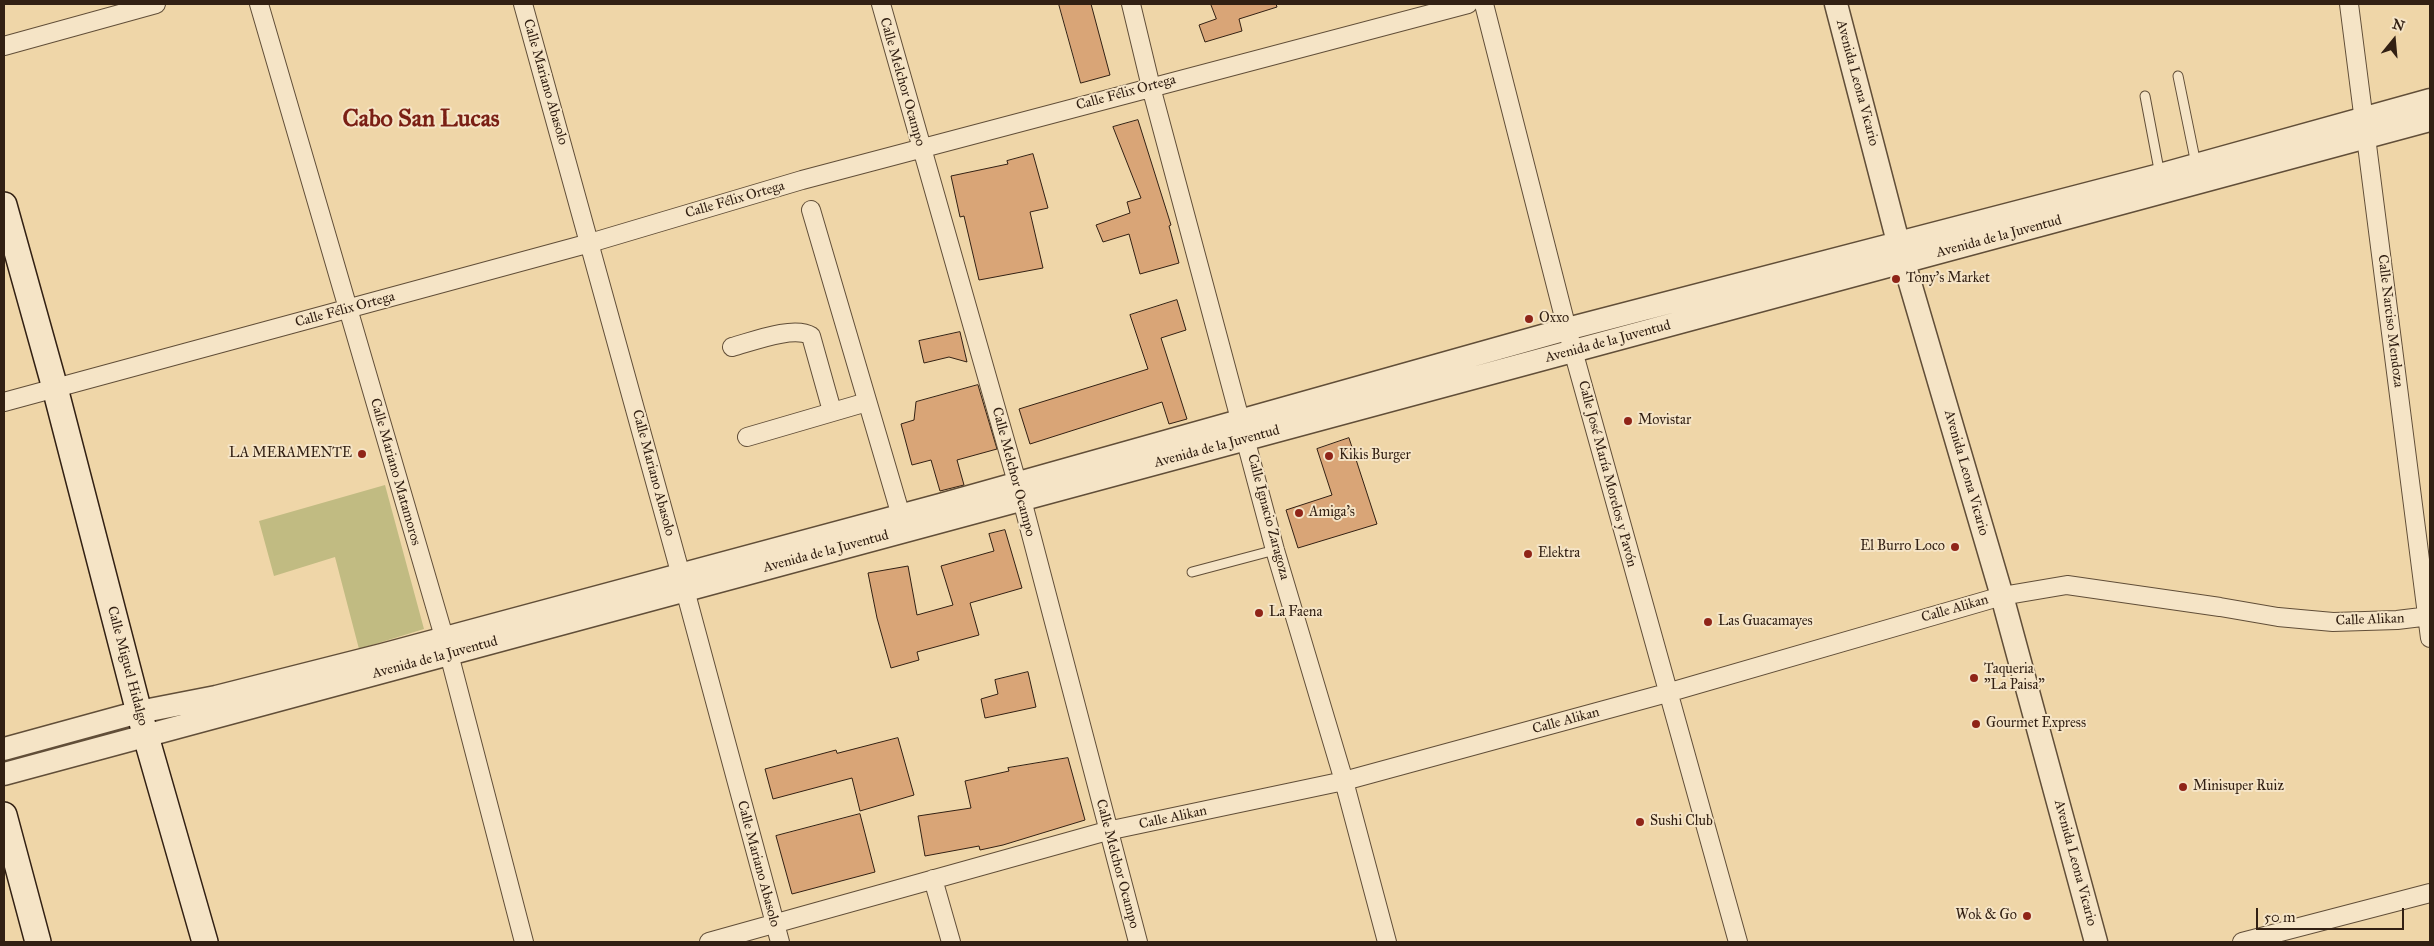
<!DOCTYPE html>
<html>
<head>
<meta charset="utf-8">
<style>
  body { margin:0 }
  #map { position:relative; width:2434px; height:946px; overflow:hidden; background:#efd6a8; font-family:"IM FELL Great Primer",serif }
  canvas { display:block }
  .frame { position:absolute; inset:0; border:5px solid #322013; pointer-events:none }
  .north { position:absolute; left:2369px; top:15px; width:50px; height:50px; -webkit-text-stroke:4px #f5e4c6; paint-order:stroke; rotate:17deg; font-size:14px; font-weight:700; line-height:20px; text-align:center; color:#322013 }
  .north::after { content:''; display:block; margin:auto; width:18px; height:22px; background:#322013; clip-path:polygon(50% 0,100% 100%,50% 72%,0 100%) }
  .scale { position:absolute; left:2256px; top:908px; width:148px; height:22px; box-sizing:border-box; border:2px solid #322013; border-top:0; padding-left:6px; font-size:15px; line-height:18px; white-space:nowrap; color:#322013; -webkit-text-stroke:4px #f5e4c6; paint-order:stroke }
</style>
</head>
<body>
<div id="map">
<canvas width="2434" height="946"></canvas>
<div class="frame"></div>
<div class="north">N</div>
<div class="scale">50 m</div>
</div>
<script>
const c = document.querySelector('canvas').getContext('2d');
c.lineJoin = 'round';
function paint(path, color) {
  c.fillStyle = color;
  c.fill(path, 'evenodd');
}
function trace(path, color, width, dash) {
  c.strokeStyle = color;
  c.lineWidth = width;
  c.lineCap = dash ? 'butt' : 'round';
  c.setLineDash(dash || []);
  c.stroke(path);
}
function drawText(font, color, halo, rows, align = 'center') {
  c.font = font + ' "IM FELL Great Primer",serif';
  c.lineWidth = 4;
  c.setLineDash([]);
  c.textBaseline = 'middle';
  c.strokeStyle = halo;
  c.fillStyle = color;
  for (const [text, x, y, turn = 0] of rows) {
    c.save();
    c.translate(x, y);
    c.rotate((+turn || 0) * Math.PI / 180);
    c.textAlign = isNaN(turn) ? turn : align;
    if (halo) c.strokeText(text, 0, 0);
    c.fillText(text, 0, 0);
    c.restore();
  }
}
const green = new Path2D(`
  M385 485 424 629 359 649 335 557 274 576 259 521Z`);
const building = new Path2D(`
  M1059 4H1091L1110 75 1081 83Z
  M1211 4H1276L1277 7 1239 19 1242 31 1205 42 1199 25 1216 19Z
  M1138 120 1171 225 1169 226 1179 263 1140 274 1129 234 1103 242 1096 225 1130 213 1127 202 1141 198 1113 127Z
  M1033 154 1048 208 1030 212 1043 268 979 280 964 216 960 217 951 176 1008 164 1007 161Z
  M1177 300 1186 330 1161 338 1187 419 1169 424 1162 402 1030 444 1019 409 1148 369 1130 315Z
  M960 332 967 362 949 357 924 363 919 341Z
  M978 385 997 449 957 460 964 485 940 491 931 460 912 465 901 424 914 420 916 402Z
  M1349 438 1377 524 1298 548 1286 510 1332 495 1317 449Z
  M1005 530 1022 588 970 603 979 635 917 652 919 660 891 668 877 618 868 573 908 566 917 615 953 605 941 566 994 551 989 534Z
  M1028 672 1036 707 985 718 981 699 998 694 995 680Z
  M898 738 914 795 860 811 852 778 773 799 765 769 836 750 837 753Z
  M1068 758 1085 820 1003 845 980 850 979 846 925 856 918 816 971 808 965 781 1009 771 1008 768Z
  M860 814 875 872 792 894 776 836Z`);
const service = new Path2D(`
  M2178 76 2196 164
  M2145 96 2160 175
  M1192 572 1275 550`);
const minor = new Path2D(`
  M259 4 449 654 524 942
  M523 4 685 590 780 942
  M881 4 1022 500 1138 942
  M1131 4 1151 87 1275 550 1344 781 1387 942
  M1484 4 1567 329 1738 942
  M2349 4 2430 638
  M4 46 156 4
  M811 210 904 526
  M732 347C751 342 794 325 811 336L832 411
  M4 402 590 243 802 180 1468 4
  M747 437 867 402
  M933 879 951 942
  M709 942 1107 831 1344 781 1667 693 2002 596 2067 585 2220 607 2278 617 2333 622 2397 620 2430 616
  M2242 942 2430 893`);
const tertiary = new Path2D(`
  M1836 4 1898 242 2002 596 2096 942
  M4 749 139 712 216 697 382 655 940 505 1567 329 2160 175 2430 100
  M4 774 2430 120`);
const secondary = new Path2D(`
  M4 205 55 388 139 712 205 942
  M4 815 38 942`);
const markers = [
  [1896,279,5,"#8f2418"],
  [1529,319,5,"#8f2418"],
  [1628,421,5,"#8f2418"],
  [362,454,5,"#8f2418"],
  [1329,456,5,"#8f2418"],
  [1299,513,5,"#8f2418"],
  [1955,547,5,"#8f2418"],
  [1528,554,5,"#8f2418"],
  [1259,613,5,"#8f2418"],
  [1708,622,5,"#8f2418"],
  [1974,678,5,"#8f2418"],
  [1976,724,5,"#8f2418"],
  [2183,787,5,"#8f2418"],
  [1640,822,5,"#8f2418"],
  [2027,916,5,"#8f2418"]
];
const streetNames = [
  ["Calle Mariano Abasolo",545,82,74],
  ["Calle Melchor Ocampo",902,82,74],
  ["Avenida Leona Vicario",1857,83,75],
  ["Calle Félix Ortega",1126,93,-15],
  ["Calle Félix Ortega",735,200,-16],
  ["Avenida de la Juventud",1999,237,-15],
  ["Calle Félix Ortega",345,310,-15],
  ["Calle Narciso Mendoza",2390,321,83],
  ["Avenida de la Juventud",1608,342,-15],
  ["Avenida de la Juventud",1217,447,-15],
  ["Calle Mariano Matamoros",395,472,74],
  ["Calle Melchor Ocampo",1013,472,75],
  ["Calle Mariano Abasolo",653,473,75],
  ["Avenida Leona Vicario",1966,473,74],
  ["Calle José María Morelos y Pavón",1607,474,75],
  ["Calle Ignacio Zaragoza",1268,517,75],
  ["Avenida de la Juventud",826,552,-15],
  ["Calle Alikan",1955,609,-16],
  ["Calle Alikan",2370,620,-2],
  ["Avenida de la Juventud",435,658,-15],
  ["Calle Miguel Hidalgo",127,666,75],
  ["Calle Alikan",1566,721,-15],
  ["Calle Alikan",1173,818,-12],
  ["Avenida Leona Vicario",2075,863,75],
  ["Calle Mariano Abasolo",758,864,75],
  ["Calle Melchor Ocampo",1117,864,75]
];
const poiNames = [
  ["Tony's Market",1906,279],
  ["Oxxo",1539,319],
  ["Movistar",1638,421],
  ["LA MERAMENTE",352,454,"right"],
  ["Kikis Burger",1339,456],
  ["Amiga's",1309,513],
  ["El Burro Loco",1945,547,"right"],
  ["Elektra",1538,554],
  ["La Faena",1269,613],
  ["Las Guacamayes",1718,622],
  ["Taqueria",1984,670],
  ["\"La Paisa\"",1984,686],
  ["Gourmet Express",1986,724],
  ["Minisuper Ruiz",2193,787],
  ["Sushi Club",1650,822],
  ["Wok & Go",2017,916,"right"]
];
const townNames = [
  ["Cabo San Lucas",421,120]
];
paint(green, '#c1bb82');
paint(building, '#d9a577');
trace(building, '#322013', 1);
trace(service, '#614e38', 11);
trace(minor, '#614e38', 20);
trace(tertiary, '#614e38', 25);
trace(secondary, '#322013', 28);
trace(service, '#f5e4c6', 9);
trace(minor, '#f5e4c6', 18);
trace(tertiary, '#f5e4c6', 22);
trace(secondary, '#f5e4c6', 25);
for (const [x, y, r, color] of markers) {
  const dot = new Path2D();
  dot.arc(x, y, r, 0, 2 * Math.PI);
  c.fillStyle = color;
  c.fill(dot);
  trace(dot, '#f5e4c6', 2);
}
drawText('14px', '#322013', '#f5e4c6', streetNames);
drawText('14px', '#322013', '#f5e4c6', poiNames, 'left');
drawText('bold 24px', '#7a1f14', '#f5e4c6', townNames);
</script>
</body>
</html>
